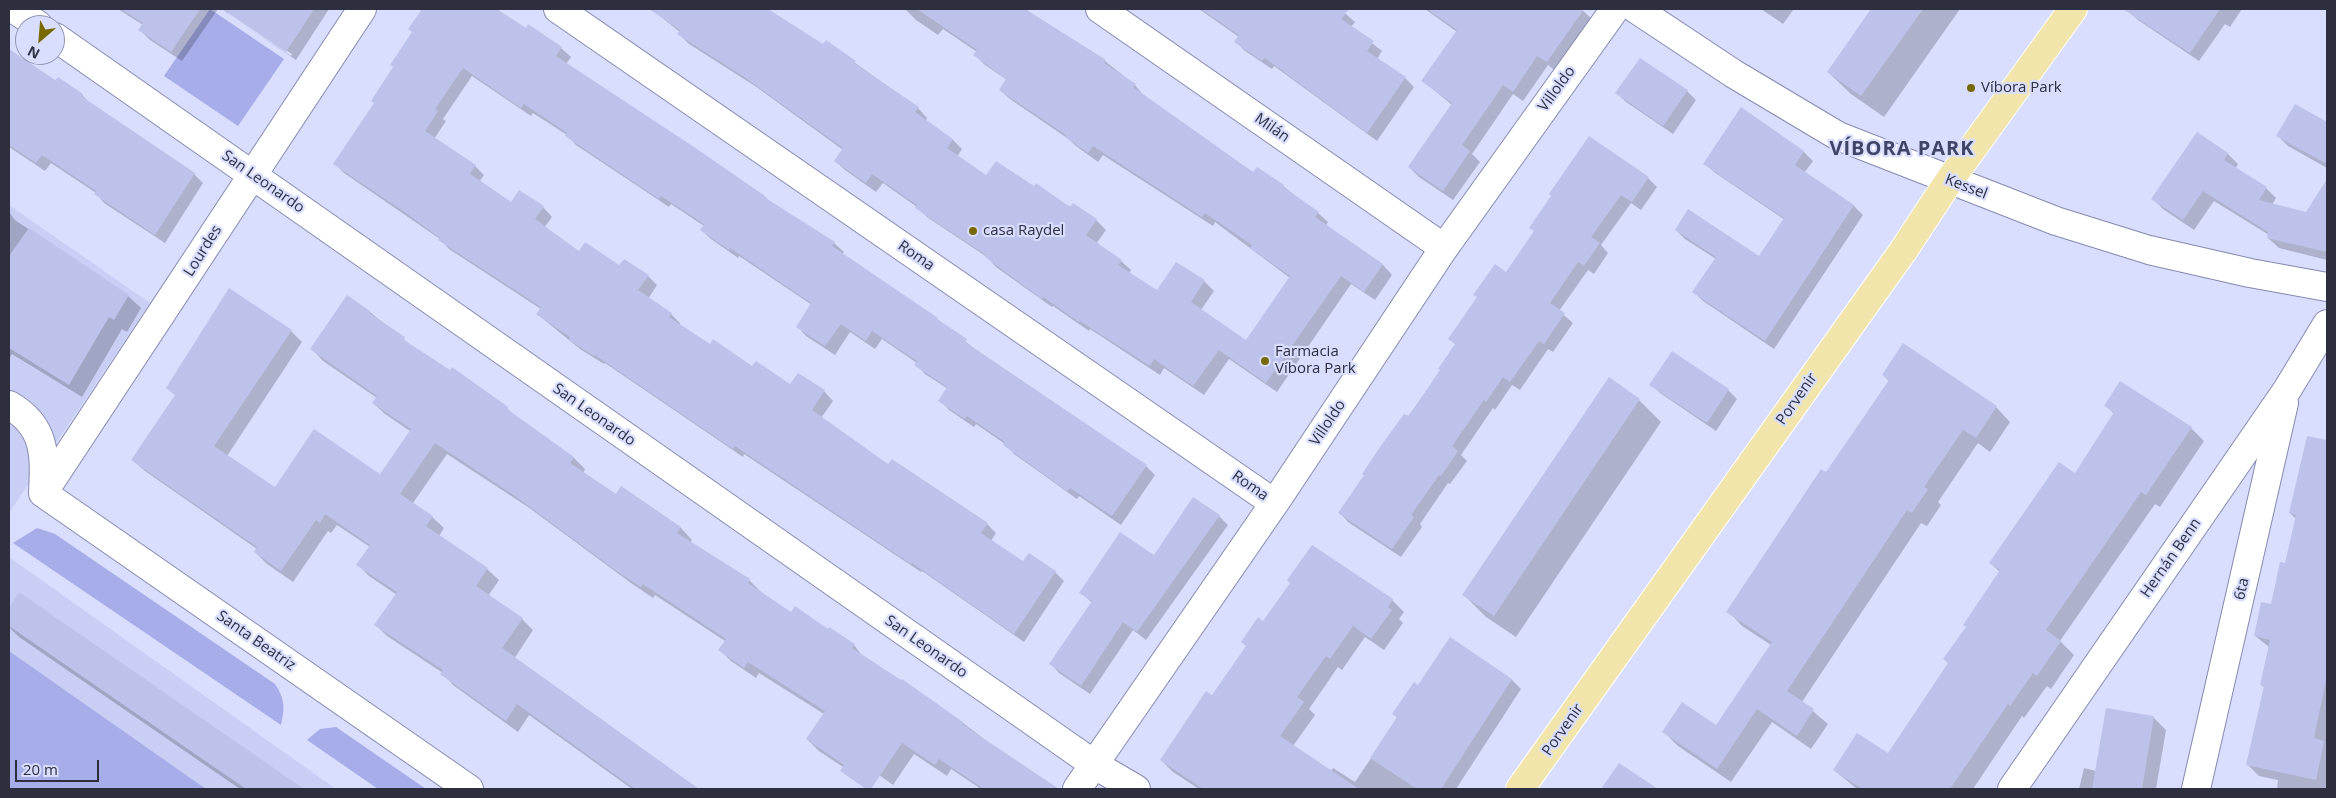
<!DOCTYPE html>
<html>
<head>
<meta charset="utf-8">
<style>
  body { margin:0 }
  #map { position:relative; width:2336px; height:798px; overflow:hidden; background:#d9deff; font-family:"Open Sans",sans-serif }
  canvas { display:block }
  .frame { position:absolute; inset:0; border:10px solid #2d2f3f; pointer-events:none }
  .north { position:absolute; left:15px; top:15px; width:50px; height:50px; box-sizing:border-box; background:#d9deff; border:1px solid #9498b2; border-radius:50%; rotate:207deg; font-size:14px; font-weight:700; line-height:20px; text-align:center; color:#2d2f3f }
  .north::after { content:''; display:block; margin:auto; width:18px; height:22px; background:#786800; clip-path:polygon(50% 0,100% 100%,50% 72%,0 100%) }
  .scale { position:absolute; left:15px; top:760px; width:84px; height:22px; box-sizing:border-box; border:2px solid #2d2f3f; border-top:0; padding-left:6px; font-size:15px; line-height:18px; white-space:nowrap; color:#2d2f3f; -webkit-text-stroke:4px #d9deff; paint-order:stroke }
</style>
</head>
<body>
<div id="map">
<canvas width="2336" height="798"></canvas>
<div class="frame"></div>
<div class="north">N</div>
<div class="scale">20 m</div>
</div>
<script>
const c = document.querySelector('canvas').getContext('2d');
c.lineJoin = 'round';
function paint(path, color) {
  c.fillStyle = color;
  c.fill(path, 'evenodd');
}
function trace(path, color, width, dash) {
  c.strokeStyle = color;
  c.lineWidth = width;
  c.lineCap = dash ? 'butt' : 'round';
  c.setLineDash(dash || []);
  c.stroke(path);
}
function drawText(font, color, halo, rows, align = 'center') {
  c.font = font + ' "Open Sans",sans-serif';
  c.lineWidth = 4.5;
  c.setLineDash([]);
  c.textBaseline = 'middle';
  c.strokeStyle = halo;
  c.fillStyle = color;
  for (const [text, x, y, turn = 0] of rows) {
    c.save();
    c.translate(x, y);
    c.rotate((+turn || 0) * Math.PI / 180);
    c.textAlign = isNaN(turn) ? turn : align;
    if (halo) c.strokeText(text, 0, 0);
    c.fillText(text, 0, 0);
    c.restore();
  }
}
const built = new Path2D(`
  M9 205 150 303 9 513Z
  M9 557 336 789H9Z`);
const green = new Path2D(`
  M210 9 284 59 238 126 164 76Z
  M37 528 55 534 275 684C285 699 285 708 281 725L13 543Z
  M9 651 206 789H9Z
  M336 727 426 789H378L307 740 320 729Z`);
const shadow = new Path2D(`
  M118 9H218L182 61 150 40 140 30 143 25Z
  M223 9H329L296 60 228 14 291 56 292 54 228 11V14Z
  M423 9 429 12 431 9H495L526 30 529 26 561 48 571 57 566 64 764 196 771 203 834 243 844 252 842 254 937 319 975 349 1146 466 1155 475 1121 525 1079 496 1077 499 1014 454 1005 444 976 424 974 427 949 410 940 400 948 389 925 374 916 364 917 363 882 339 875 349 850 332 835 355 806 336 797 326 812 305 739 256 738 258 711 239 701 230 704 226 671 204 669 207 576 145 567 135 533 113 531 116 472 76 443 119 446 121 434 139 475 166 484 175 480 181 512 203 543 207 552 217 544 228 579 252 648 276 657 285 648 299 671 314 680 323 679 325 710 346 791 386 824 391 833 401 821 418 888 466 987 524 996 533 991 541 1023 563 1029 554 1055 572 1064 581 1024 642 922 571 921 572 744 454 743 457 605 363 604 364 580 349 537 314 541 309 449 249 440 239 344 173 335 164 375 103 413 33 410 29Z
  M651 9H766L823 46 826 42 918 108 927 118 926 121 953 140 962 149 957 157 987 177 1034 188 1096 220 1106 230 1096 244 1121 261 1131 270 1129 273 1157 292 1204 281 1214 291 1201 310 1246 342 1290 278 1215 222 1213 226 1103 155 1098 162 1076 146 1067 138 1010 99 1000 90 1007 80 985 65 975 55 977 52 943 29 938 35 916 20 906 10 1025 9 1105 61 1135 85 1144 96 1254 173 1283 186 1318 213 1328 222 1326 226 1383 265 1392 275 1375 300 1351 284 1277 392 1229 359 1204 395 1164 368 1160 375 1090 329 1089 331 1053 306 1052 307 996 267 987 257 927 217 917 207 883 183 876 192 845 170 835 161 843 150 755 86 689 44 679 34 680 32Z
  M1199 9H1340L1355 22 1351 27 1382 51 1377 59 1405 78 1414 87 1377 141 1274 66 1272 69 1245 51 1236 42 1239 37Z
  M1425 9H1581L1593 20 1557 72 1548 65 1523 101 1513 94 1472 154 1480 162 1453 200 1419 177 1409 167 1452 105 1423 81 1457 32Z
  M1761 9H1794L1783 24Z
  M1873 9H1960L1884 117 1851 94 1828 72Z
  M2131 9H2242L2230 27 2225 24 2199 61 2138 20 2129 12Z
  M9 49 56 82 82 95 91 104 194 174 203 183 165 243 104 203 96 193 51 163 45 171 9 147Z
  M1687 91 1696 100 1673 134 1626 102 1617 93Z
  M2295 105 2327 123V168L2288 146 2278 136Z
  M1741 109 1804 152 1813 161 1804 173 1854 206 1863 215 1774 349 1703 301 1694 292 1716 259 1685 239 1676 230 1759 258 1785 220 1714 172 1705 163Z
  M2197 133 2228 154 2238 164 2235 169 2266 188 2276 198 2272 205 2307 213 2327 181V260L2279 248 2268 238 2269 235 2214 201 2194 230 2163 209 2153 199Z
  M1590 138 1648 178 1657 187 1641 210 1631 203 1601 245 1608 253 1594 274 1588 270 1559 311 1573 323 1553 352 1548 349 1520 390 1512 385 1495 410 1493 408 1461 455 1467 461 1450 484 1448 483 1420 524 1422 527 1401 557 1348 522 1340 513 1441 370 1456 345 1450 339 1506 274 1535 232Z
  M9 212 15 220 128 296 141 308 127 332 122 329 82 397 12 354 9 359Z
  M370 312 414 348 507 408 517 418 574 458 585 469 583 473 616 496 622 487 681 528 692 540 690 543 749 580 761 592 792 614 854 645 864 658 901 682 902 680 963 723 1050 789H981L951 769 947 776 914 754 893 785 861 762 852 773 819 751 807 739 824 714 759 673 756 678 731 661 720 650 725 641 655 595 653 598 631 583 528 507 447 454 413 503 432 517 444 528 439 536 487 569 499 580 488 596 522 619 533 630 514 659 696 789H632L529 715 518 732 453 685 443 673 387 636 376 625 397 595 369 576 358 565 370 547 337 525 331 533 328 531 293 582 267 564 255 552 257 549 145 471 133 460 176 396 167 388 291 331 302 342 227 456 275 489 381 475 410 431 385 414 373 403 377 398 323 361 312 349Z
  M1883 375 1996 407 2010 422 1990 452 1978 443 1938 502 1941 505 1927 526 1921 523 1802 702 1828 724 1811 749 1772 722 1731 782 1678 746 1664 732 1716 727 1771 645 1742 626 1728 611 1890 382Z
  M1651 384 1728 390 1737 399 1716 431 1660 393Z
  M1639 400 1661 422 1516 637 1486 617 1464 595Z
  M2106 405 2191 428 2204 441 2160 507 2155 504 2060 641 2074 655 2051 689 2047 686 2024 718 2022 716 1973 789H1857L1834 770 1888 755 1949 663 2000 572 1990 563 2076 475 2114 414Z
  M2308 437 2327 441V789H2277L2278 780 2259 776 2248 765 2265 688 2261 685 2269 647 2255 636 2272 606 2286 564 2296 519 2290 513Z
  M1194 499 1219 516 1228 525 1146 640 1133 630 1090 694 1059 673 1051 664 1092 603 1081 592 1155 557Z
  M1312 547 1392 600 1404 612 1399 619 1403 623 1384 650 1365 637 1342 670 1338 667 1309 709 1315 715 1293 746 1307 760 1287 789H1199L1173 772 1161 760 1212 696 1291 583Z
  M20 594 302 789H240L19 637 9 627V610Z
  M1450 639 1512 680 1521 689 1456 789H1319L1333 768 1355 782 1398 718 1393 714 1418 686Z
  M2153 717 2166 730 2156 789H2079L2084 768 2096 771Z
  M1619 765 1655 789H1604Z`);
const building = new Path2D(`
  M121 9H200L171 52 138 30 143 23Z
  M222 9H314L286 52Z
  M422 9H497L526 28 528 24 562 47 556 56 694 147 765 196 764 197 835 242 832 246 938 318 937 319 967 339 965 342 1147 465 1112 516 1070 488 1067 491 1003 445 1005 442 967 416 965 419 938 401 947 387 914 365 917 361 872 331 866 341 841 324 825 346 796 327 811 303 730 248 729 250 700 230 704 224 661 196 659 199 565 136 567 133 524 104 521 108 463 68 435 109 438 111 425 131 476 165 470 174 511 202 519 190 544 206 535 219 579 251 585 242 619 265 624 259 649 275 638 290 672 313 669 317 710 344 713 339 752 366 756 361 790 384 798 373 825 390 812 410 888 464 892 459 988 523 981 533 1023 561 1029 553 1056 571 1014 634 912 563 911 564 735 446 733 449 595 355 594 356 569 340 570 337 536 314 541 307 438 240 440 238 406 213 333 164 374 103 371 101 393 67 390 65 412 32 408 29Z
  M649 9H768L823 44 826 40 856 61 854 63 919 107 915 112 953 139 947 148 986 175 996 161 1034 186 1036 183 1070 207 1073 203 1097 219 1086 235 1122 260 1118 265 1157 290 1176 262 1205 280 1191 302 1246 340 1290 276 1250 248 1252 245 1205 213 1202 217 1093 146 1088 153 1065 137 1066 135 999 90 1006 79 973 55 977 50 917 9H1025L1106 60 1104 63 1136 84 1133 87 1253 172 1257 167 1284 185 1283 187 1319 212 1315 217 1383 264 1364 292 1341 276 1266 383 1219 350 1193 386 1154 359 1150 366 1080 321 1079 322 1043 297 1042 299 985 257 986 255 915 208 917 205 872 174 866 183 834 161 843 148 744 77 677 34 680 30Z
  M1201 9H1349L1341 19 1374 41 1367 51 1406 77 1367 133 1265 58 1262 61 1234 42 1239 35Z
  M1427 9H1584L1547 62 1537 56 1513 92 1503 85 1462 145 1470 151 1443 191 1408 167 1452 103 1421 81 1457 30Z
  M1871 9H1923L1861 96 1827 72Z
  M2123 9H2220L2190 53Z
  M9 49 55 80 58 77 83 94 81 96 195 173 155 235 94 194 96 191 42 155 36 163 9 145Z
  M1640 58 1688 90 1663 126 1615 93Z
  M2295 104 2327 122V164L2276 136Z
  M1741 107 1804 151 1795 165 1854 205 1765 341 1692 292 1716 257 1675 230 1688 209 1759 256 1784 218 1703 164Z
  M2197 132 2228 153 2224 160 2267 187 2259 200 2306 212 2327 179V252L2267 238 2268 232 2203 191 2183 220 2151 199Z
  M1589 136 1649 177 1632 202 1621 195 1591 237 1600 243 1584 266 1578 262 1550 303 1565 313 1544 344 1539 341 1510 382 1503 377 1486 402 1484 400 1452 446 1458 451 1441 476 1439 475 1411 515 1414 517 1392 549 1338 513 1364 475 1362 474 1380 447 1404 414 1409 416 1440 370 1438 369 1455 344 1448 339 1477 297 1473 295 1495 264 1506 272 1534 231 1529 228 1551 196 1549 194Z
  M29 228 129 295 114 320 109 317 69 385 9 348V256Z
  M229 288 292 330 214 446 275 487 314 429 380 474 411 429 372 403 377 396 310 349 347 295 370 311 369 313 405 337 404 340 450 370 452 367 508 407 507 409 574 457 570 463 616 494 621 486 681 527 677 533 750 579 748 583 791 612 795 606 828 629 829 627 855 644 852 648 901 680 902 679 963 722 962 724 1059 789H984L939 759 935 765 902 743 871 789H866L840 771 844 765 806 739 825 711 748 662 744 668 718 650 726 639 643 584 641 587 618 572 515 496 435 443 400 494 433 516 426 526 488 568 476 586 523 618 502 648 699 789H635L517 704 506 721 440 674 443 670 374 625 397 592 356 565 370 545 325 514 320 523 316 520 281 571 254 552 257 547 131 460 175 395 166 388Z
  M1903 343 1997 406 1976 438 1963 430 1924 487 1928 489 1912 513 1907 510 1787 691 1814 709 1797 736 1757 709 1717 769 1662 732 1682 702 1716 725 1772 642 1726 612 1821 469 1826 472 1889 380 1882 375Z
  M1672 351 1729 389 1707 423 1649 385Z
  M1609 377 1640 399 1494 616 1462 595Z
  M2120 381 2192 427 2146 495 2141 492 2046 630 2061 641 2037 676 2033 673 2010 706 2008 704 1950 789H1862L1833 770 1857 733 1888 753 1948 663 1943 659 1966 627 1963 625 2000 570 1989 563 2059 462 2075 473 2114 412 2104 406Z
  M2307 436 2327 440V675L2314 738 2324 741 2316 780 2246 765 2264 686 2260 685 2270 640 2254 636 2261 602 2271 604 2280 562 2285 563 2296 515 2289 513Z
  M1193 497 1220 515 1137 632 1123 622 1081 686 1049 664 1092 601 1079 593 1120 532 1154 555Z
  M1312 545 1393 599 1388 607 1392 610 1371 639 1353 626 1330 659 1326 656 1297 697 1304 702 1280 736 1359 789H1203L1160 760 1206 691 1212 695 1246 646 1241 642 1258 617 1263 621 1290 583 1287 580Z
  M19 592 304 789H246L9 626V608Z
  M1450 637 1512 679 1441 789H1417L1370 758 1397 717 1392 714 1414 682 1418 685Z
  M2106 708 2154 716 2142 789H2092Z
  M1619 763 1658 789H1601Z`);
const minor = new Path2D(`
  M14 9 38 25
  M558 9 1274 503
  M1100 9 1444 248
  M1636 9 1734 74 1838 136 2056 221 2149 250 2250 273 2327 287
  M55 37 1095 765 1136 789
  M9 405C46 426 45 455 43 493
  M43 493 362 9
  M43 493 469 789
  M1077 789 1278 498 1444 248 1615 9
  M2012 789 2287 390 2327 324
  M2196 789 2284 403`);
const major = new Path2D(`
  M1520 789 1903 251 1949 181 2073 9`);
const markers = [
  [1971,88,5,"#786800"],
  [973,231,5,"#786800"],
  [1265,361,5,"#786800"]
];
const poiNames = [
  ["Víbora Park",1981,88],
  ["casa Raydel",983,231],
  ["Farmacia",1275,352],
  ["Víbora Park",1275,369]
];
const streetNames = [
  ["Villoldo",1557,89,-54],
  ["Milán",1272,128,35],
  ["San Leonardo",263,182,35],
  ["Kessel",1966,187,21],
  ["Lourdes",203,251,-58],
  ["Roma",916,256,35],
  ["Porvenir",1797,399,-55],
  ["San Leonardo",594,415,35],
  ["Villoldo",1328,423,-56],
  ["Roma",1250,486,35],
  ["Hernán Benn",2171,558,-55],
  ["6ta",2242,589,-77],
  ["Santa Beatriz",256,641,35],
  ["San Leonardo",926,647,35],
  ["Porvenir",1563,730,-55]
];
const districtNames = [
  ["VÍBORA PARK",1902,149]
];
paint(built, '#c9cff4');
paint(green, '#a6ade9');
paint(shadow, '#0003');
paint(building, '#bdc2ea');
trace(minor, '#858ab0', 30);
trace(major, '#fff', 30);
trace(minor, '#fff', 28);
trace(major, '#f1e5ac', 28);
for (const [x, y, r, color] of markers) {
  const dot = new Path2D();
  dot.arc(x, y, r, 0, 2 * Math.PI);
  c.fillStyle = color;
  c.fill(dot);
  trace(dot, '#d9deff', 2);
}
drawText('15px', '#2d2f3f', '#d9deff', poiNames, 'left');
drawText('15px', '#2d2f3f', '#d9deff', streetNames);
c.letterSpacing = '1px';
drawText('bold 20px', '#404466', '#d9deff', districtNames);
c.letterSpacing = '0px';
</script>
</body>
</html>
